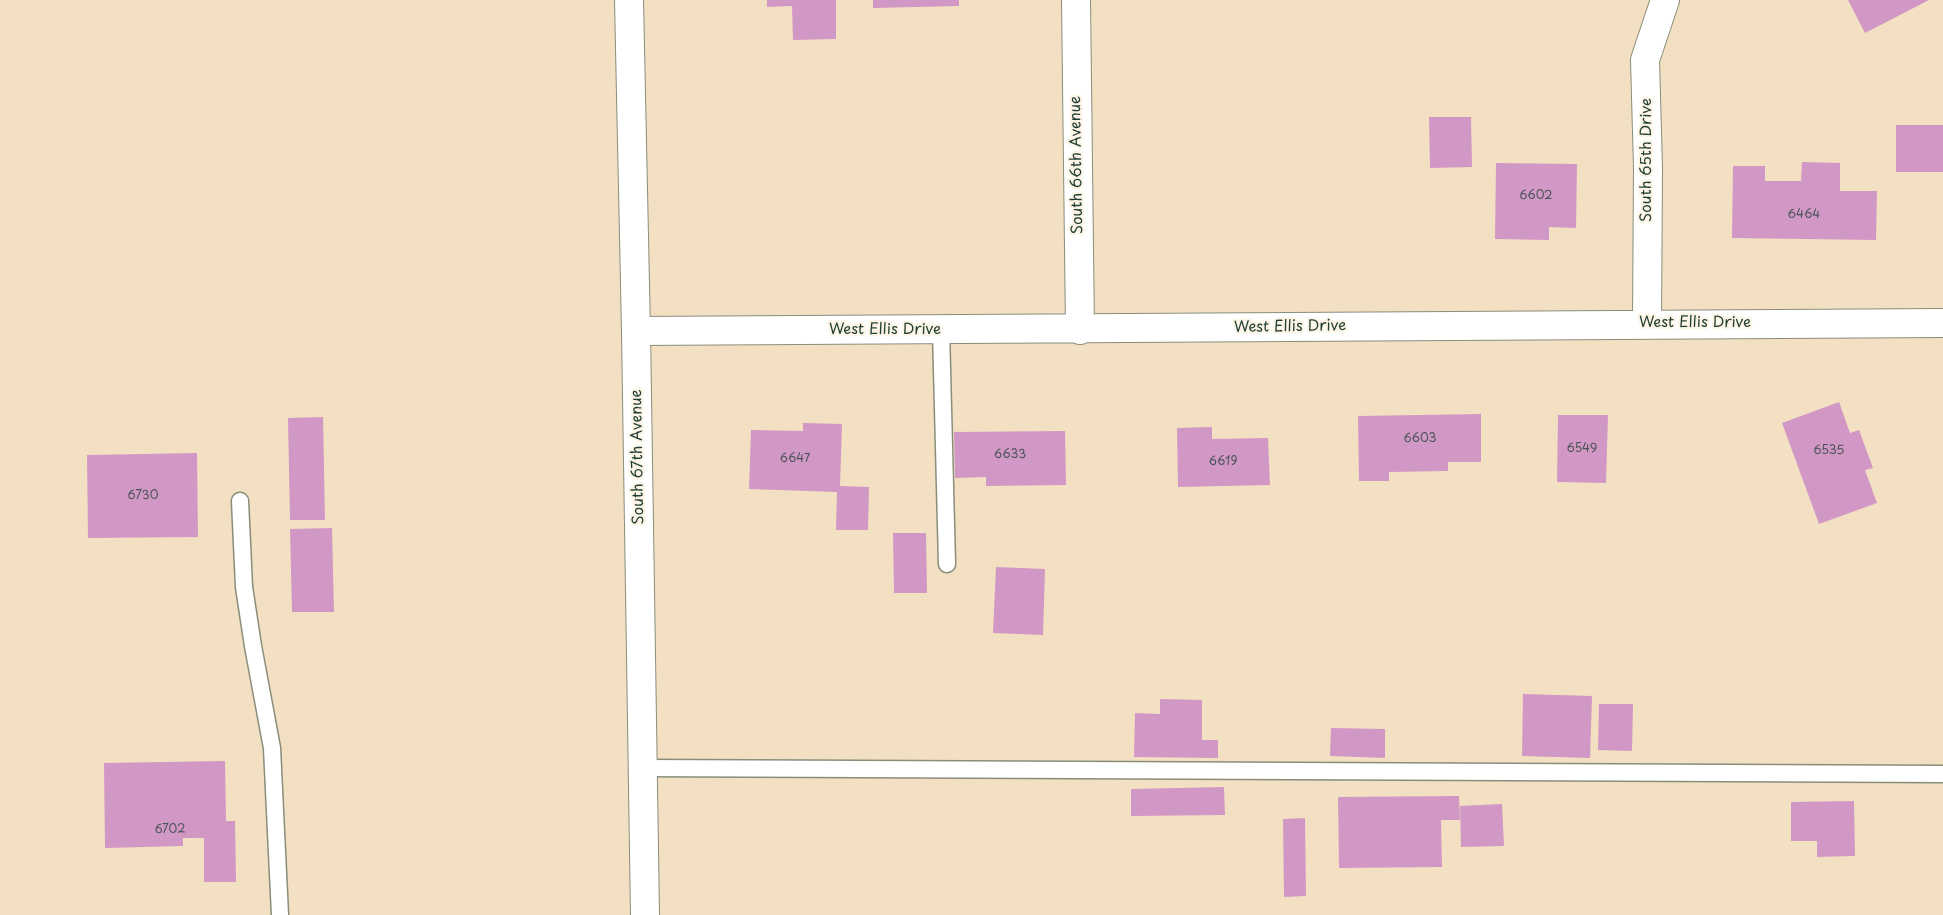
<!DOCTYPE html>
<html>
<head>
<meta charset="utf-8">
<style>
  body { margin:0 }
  canvas { display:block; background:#f3dfc2 }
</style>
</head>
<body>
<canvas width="1943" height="915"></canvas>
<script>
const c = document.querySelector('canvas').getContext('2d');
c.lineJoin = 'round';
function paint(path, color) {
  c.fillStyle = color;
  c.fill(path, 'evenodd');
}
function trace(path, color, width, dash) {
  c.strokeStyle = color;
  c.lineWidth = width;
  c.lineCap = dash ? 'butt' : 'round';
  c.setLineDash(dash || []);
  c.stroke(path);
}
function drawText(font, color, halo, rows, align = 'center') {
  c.font = font + ' "Playpen Sans",sans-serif';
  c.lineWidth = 4.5;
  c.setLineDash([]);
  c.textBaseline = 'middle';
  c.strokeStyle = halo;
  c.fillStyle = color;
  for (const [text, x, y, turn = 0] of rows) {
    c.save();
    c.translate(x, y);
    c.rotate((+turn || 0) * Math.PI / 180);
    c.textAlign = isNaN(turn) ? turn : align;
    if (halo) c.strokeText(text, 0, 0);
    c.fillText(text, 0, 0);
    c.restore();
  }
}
const building = new Path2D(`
  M767 0H836V39L793 40 792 6 767 7Z
  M873 0H959V6L873 8Z
  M1848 0H1929L1865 33Z
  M1429 117H1471L1472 167 1430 168Z
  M1896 125H1943V172H1896Z
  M1802 162 1840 163V191H1877L1876 240 1732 238 1733 166H1765V181H1801Z
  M1496 163 1577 164 1576 228 1549 227V240L1495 239Z
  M1839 402 1850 433 1859 430 1873 468 1865 470 1877 503 1819 524 1782 423Z
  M1481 414V462H1448V471L1389 472V481H1359L1358 416Z
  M1558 415H1608L1606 483 1557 482Z
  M323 417 325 520H290L288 418Z
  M803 423 842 424 840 486 869 487 868 530H836L837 492 749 489 751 430 803 431Z
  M1212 427V439L1268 438 1270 485 1178 487 1177 428Z
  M1065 431 1066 485 986 486V477L955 478 954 432Z
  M197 453 198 537 88 538 87 455Z
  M332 528 334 612H292L290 529Z
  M893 533H926L927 593H894Z
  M996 567 1045 569 1043 635 993 633Z
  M1523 694 1592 696 1590 758 1522 756Z
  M1160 699 1202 700V740H1218V758L1134 757 1135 713 1160 714Z
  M1599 704H1633L1632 751 1598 750Z
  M1331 728 1385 729V758L1330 756Z
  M225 761 226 821H235L236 882H204V838H183V846L105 848 104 763Z
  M1224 787 1225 815 1131 816V789Z
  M1459 796 1460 820H1441L1442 867 1339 868 1338 797Z
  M1854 801 1855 856 1817 857V841H1791V802Z
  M1502 804 1504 846 1461 847 1460 806Z
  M1305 818 1306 896 1284 897 1283 819Z`);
const lane = new Path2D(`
  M941 330 947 564
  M240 501 244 587 253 646 272 748 280 915
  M643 768 1943 774`);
const street = new Path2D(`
  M1076 0 1080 330
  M1647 323 1648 168 1645 60 1665 0
  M636 331C1072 331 1507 323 1943 323`);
const secondary = new Path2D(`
  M629 0 636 331 645 915`);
const numberNames = [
  ["6602",1536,196],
  ["6464",1804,215],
  ["6603",1420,439],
  ["6549",1582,449],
  ["6535",1829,451],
  ["6633",1010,455],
  ["6647",795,459],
  ["6619",1223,462],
  ["6730",143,496],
  ["6702",170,830]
];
const streetNames = [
  ["South 65th Drive",1647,160,-90],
  ["South 66th Avenue",1077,165,-91],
  ["West Ellis Drive",1695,323],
  ["West Ellis Drive",1290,327,-1],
  ["West Ellis Drive",885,330],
  ["South 67th Avenue",638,457,-91]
];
paint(building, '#d198c5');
trace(lane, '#898e7b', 19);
trace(street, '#898e7b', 30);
trace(secondary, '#898e7b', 30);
trace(lane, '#fff', 16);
trace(street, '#fff', 28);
trace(secondary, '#fff', 28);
drawText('12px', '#4c5458', null, numberNames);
drawText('15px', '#1f3d34', '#fcf5e5', streetNames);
</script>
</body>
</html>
